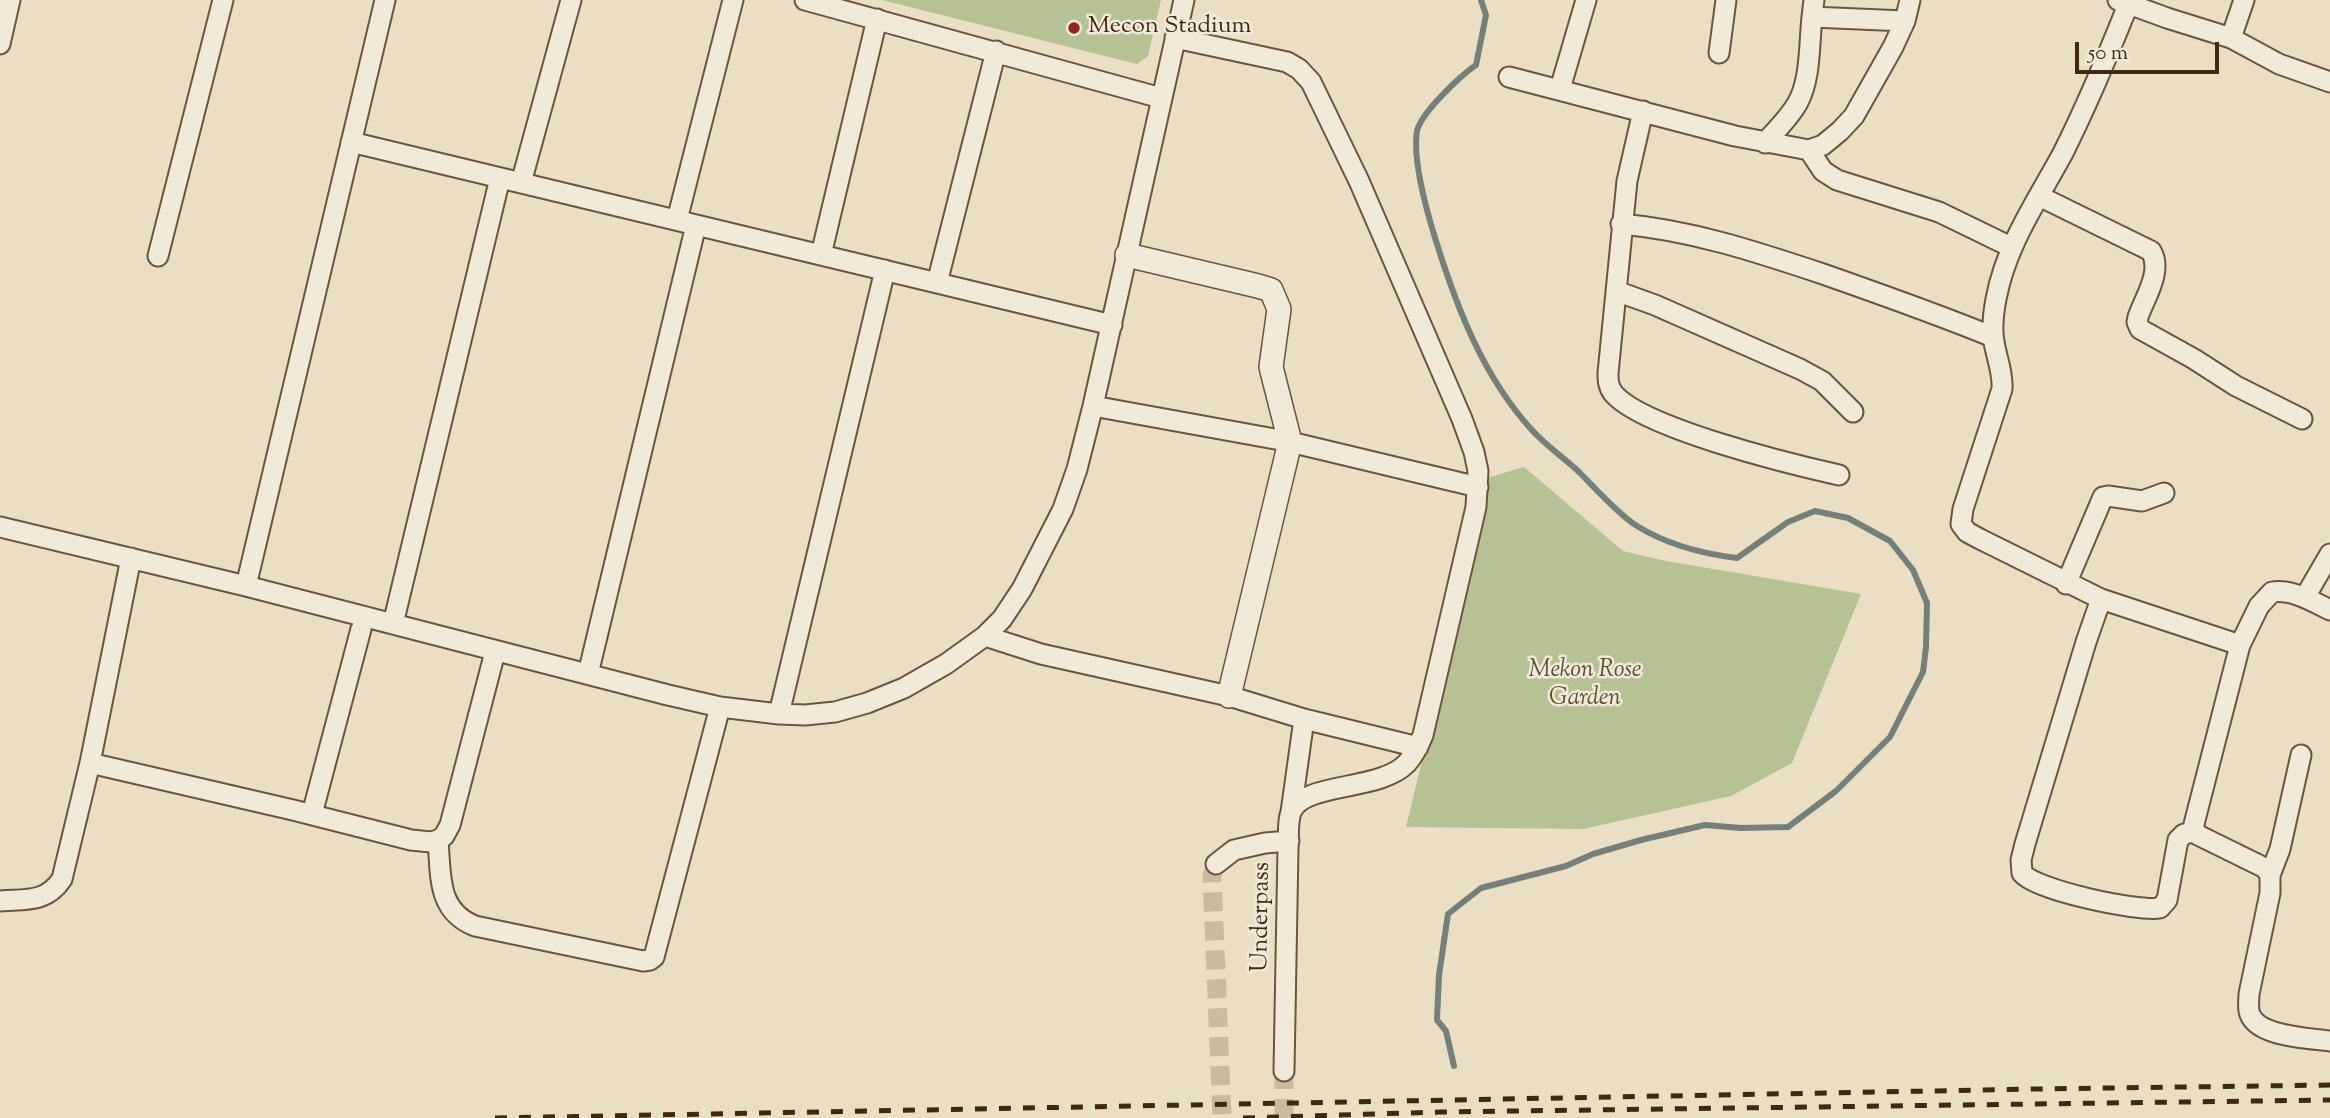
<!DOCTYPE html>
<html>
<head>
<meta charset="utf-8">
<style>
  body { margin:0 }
  #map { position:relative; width:2330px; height:1118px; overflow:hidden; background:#eadfc4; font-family:"Sorts Mill Goudy",serif }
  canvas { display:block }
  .scale { position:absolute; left:2075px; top:42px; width:144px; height:32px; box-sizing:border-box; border:4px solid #3f2912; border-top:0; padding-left:9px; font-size:21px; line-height:24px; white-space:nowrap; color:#3f2912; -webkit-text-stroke:5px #f1ead9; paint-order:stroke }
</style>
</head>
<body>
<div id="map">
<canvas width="2330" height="1118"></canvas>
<div class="scale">50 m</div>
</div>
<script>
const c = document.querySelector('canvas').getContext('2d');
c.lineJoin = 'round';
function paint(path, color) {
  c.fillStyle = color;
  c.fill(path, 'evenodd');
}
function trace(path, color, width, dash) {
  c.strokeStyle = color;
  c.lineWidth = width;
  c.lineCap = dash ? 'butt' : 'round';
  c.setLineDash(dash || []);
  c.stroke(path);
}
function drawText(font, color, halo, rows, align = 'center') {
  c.font = font + ' "Sorts Mill Goudy",serif';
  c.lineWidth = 5;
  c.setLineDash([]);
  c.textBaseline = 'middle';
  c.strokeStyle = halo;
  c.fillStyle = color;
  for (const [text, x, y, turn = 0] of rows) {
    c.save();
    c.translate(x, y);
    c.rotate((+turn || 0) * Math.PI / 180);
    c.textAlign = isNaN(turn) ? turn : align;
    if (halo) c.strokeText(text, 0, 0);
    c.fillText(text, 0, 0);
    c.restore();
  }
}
const green = new Path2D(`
  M882 0H1161L1148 56 1137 64Z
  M1524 467 1623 551 1666 561 1861 594 1792 763 1731 796 1583 829 1406 827 1490 477Z`);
const stream = new Path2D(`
  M1454 1066 1446 1031 1437 1020 1439 975 1448 914 1481 888 1566 866 1593 854 1641 840 1705 825 1741 828 1788 827 1836 791 1890 737 1923 672 1926 647 1927 603 1913 570 1890 541 1848 518 1815 511 1788 522 1737 558C1704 554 1666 544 1637 526 1620 516 1594 487 1579 472 1563 457 1545 445 1531 429 1483 376 1457 308 1436 241 1427 212 1412 161 1417 131 1421 113 1460 76 1476 65L1486 15 1481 0`);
const minorTunnel = new Path2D(`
  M1216 864 1212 876 1222 1118
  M1284 1118V1071`);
const minor = new Path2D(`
  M805 0 1161 98
  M1814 0 1812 17 1905 21 1910 0
  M2118 0 2167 18 2231 38 2279 64 2330 82
  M2128 5C2108 55 2087 105 2063 153 2037 201 2006 245 1996 299 1993 315 1991 332 1995 347 1998 362 2003 374 2002 389L1963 509 1961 524 1967 532 1980 539 2101 599 2240 645 2193 828 2198 835 2265 868 2270 875V893L2249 994C2249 999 2248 1005 2249 1011 2254 1037 2309 1038 2330 1041
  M1175 38 1287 62 1299 69 1311 82 1359 181 1462 419 1474 452 1478 471 1476 507 1423 735C1419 745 1414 755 1407 763 1381 791 1307 782 1292 810 1287 819 1289 837 1288 848L1284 1071
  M2231 38 2244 0
  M0 44 10 0
  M1719 53 1726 0
  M1509 77 1735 136 1809 150 1823 145 1840 131 1854 116 1893 47 1905 21
  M1560 89 1586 0
  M1643 111 1627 181 1608 373C1608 380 1608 386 1613 393 1642 428 1790 464 1839 475
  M351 142 1112 325
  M1765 143C1776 130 1789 118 1797 104 1811 80 1809 44 1812 17
  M1809 150 1823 171 1837 180 1939 212 2011 247
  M521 183 571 0
  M2039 196 2151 251C2163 271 2145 297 2138 317L2137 322 2140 329 2194 359 2236 386 2302 419
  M677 220 733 0
  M1621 224C1691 230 1757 252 1823 274 1880 294 1937 314 1993 337
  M821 255 877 19
  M158 256 223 0
  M937 283 996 51
  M1616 291 1655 305 1800 369 1822 381 1853 412
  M1093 406 1286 441 1478 487
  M0 527 246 586 668 695 720 707 779 714 805 715 835 712 867 703 904 688 946 664 985 636 1002 619 1022 589 1063 509 1077 469 1093 406 1184 0
  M2066 584 2103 497 2108 496 2142 501 2164 493
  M246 586 385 0
  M2305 597 2330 554
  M2101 599 2086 642 2025 844 2021 860 2022 873C2035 890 2138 912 2160 908L2167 900 2178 840 2184 834 2193 832
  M393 624 500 178
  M985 636 1041 654 1229 696 1304 719 1418 747
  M2240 645 2259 606 2272 592C2292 589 2312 601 2330 610
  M588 674 696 225
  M779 714 885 270
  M90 763 293 810 411 840 431 842 438 840 444 836 450 825 495 652
  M1291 812 1304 719
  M312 814 361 629
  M438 840C441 876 437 911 475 926L643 961 650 960 654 957 720 707
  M1216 864 1234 850 1265 843 1289 841
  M2270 875 2280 849 2301 755
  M0 901C26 899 46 903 62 879L90 763 131 558`);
const tertiary = new Path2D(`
  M1127 255 1258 286 1271 290 1279 309 1271 367 1290 442 1229 696`);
const rail = new Path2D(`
  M495 1118 2037 1089 2330 1085
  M1243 1118 1440 1112 2330 1100`);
const markers = [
  [1074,28,7,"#8f2418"]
];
const poiNames = [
  ["Mecon Stadium",1088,28]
];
const parkNames = [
  ["Mekon Rose",1585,672],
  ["Garden",1585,700]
];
const streetNames = [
  ["Underpass",1263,917,-89]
];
paint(green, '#b6c295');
trace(stream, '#768078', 6);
trace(minorTunnel, '#c8bba0', 19, [19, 10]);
trace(minor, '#6a563e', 23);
trace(tertiary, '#6a563e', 26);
trace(minor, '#f1ead9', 19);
trace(tertiary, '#f1ead9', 23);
trace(rail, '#3f2912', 5, [12, 12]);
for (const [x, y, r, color] of markers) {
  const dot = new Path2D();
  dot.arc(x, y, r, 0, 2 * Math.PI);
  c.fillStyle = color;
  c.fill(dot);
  trace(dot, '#f1ead9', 2.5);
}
drawText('24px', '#3f2912', '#f1ead9', poiNames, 'left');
drawText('italic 24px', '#5d4f33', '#f1ead9', parkNames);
drawText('24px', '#3f2912', '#f1ead9', streetNames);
</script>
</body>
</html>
